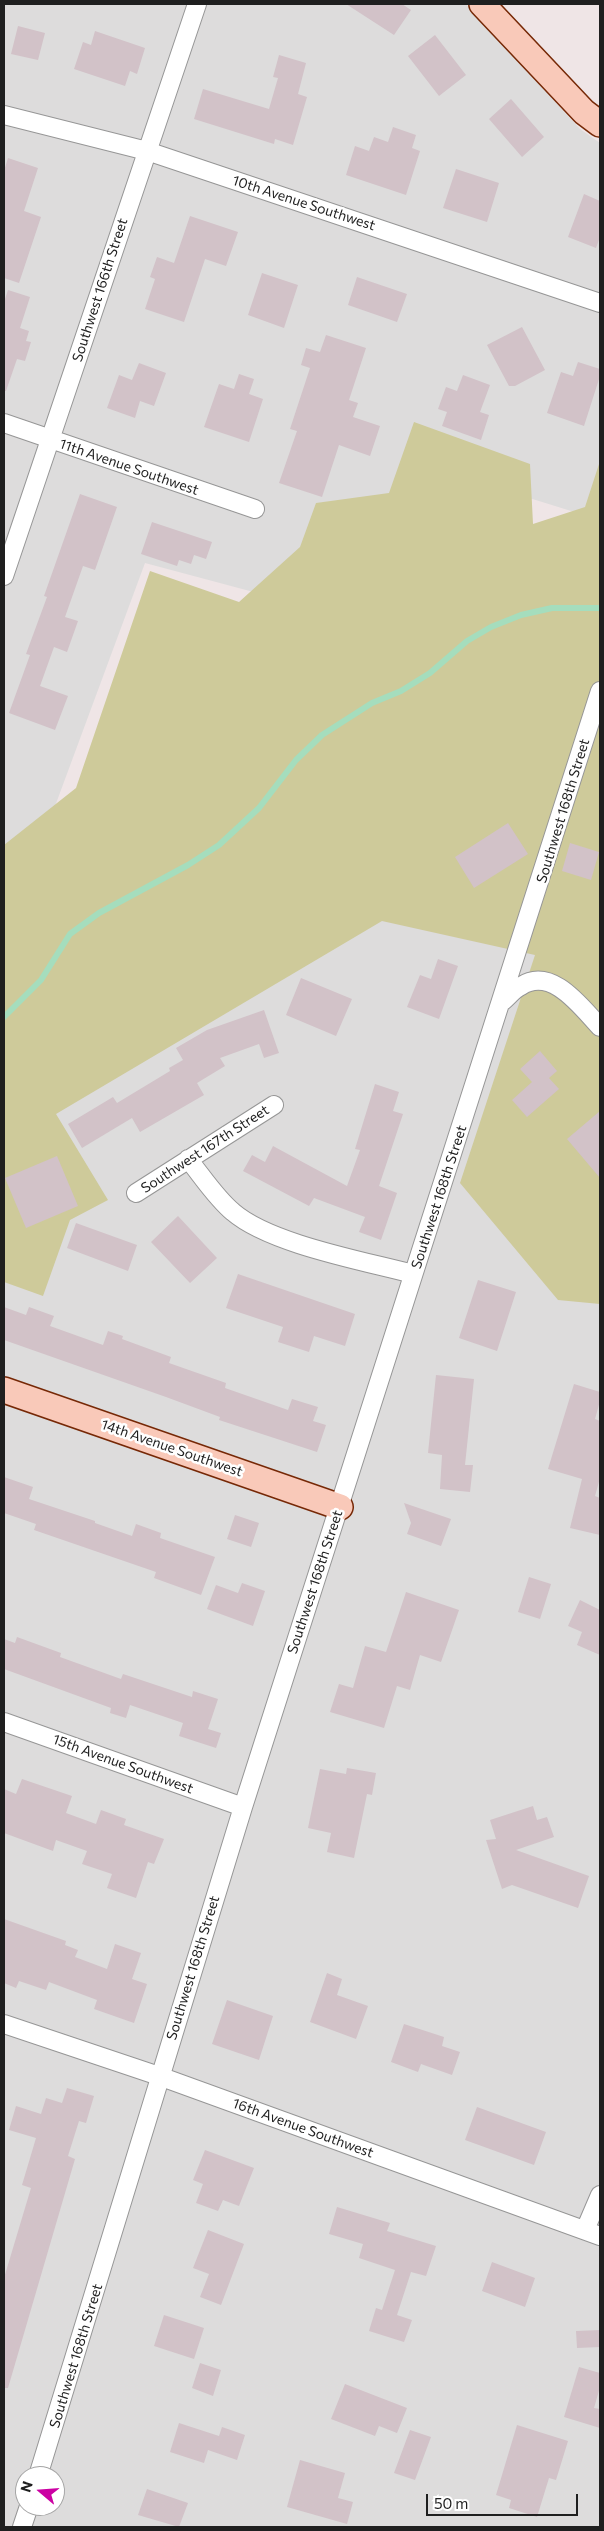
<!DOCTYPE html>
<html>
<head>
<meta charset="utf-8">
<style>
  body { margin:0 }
  #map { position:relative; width:604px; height:2531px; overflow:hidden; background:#efe5e6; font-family:Commissioner,sans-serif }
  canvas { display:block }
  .frame { position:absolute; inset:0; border:5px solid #1f1f1f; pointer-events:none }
  .north { position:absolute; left:15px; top:2466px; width:50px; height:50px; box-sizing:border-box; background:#fff; border:1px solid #a5a5a5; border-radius:50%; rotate:288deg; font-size:14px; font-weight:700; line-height:20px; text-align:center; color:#1f1f1f }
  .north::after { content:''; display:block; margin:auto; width:18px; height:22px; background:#cc01a3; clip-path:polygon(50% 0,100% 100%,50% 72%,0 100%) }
  .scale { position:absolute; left:426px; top:2494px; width:152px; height:22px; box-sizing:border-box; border:2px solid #1f1f1f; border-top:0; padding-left:6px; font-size:15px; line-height:18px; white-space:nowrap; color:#1f1f1f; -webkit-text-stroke:4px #fff; paint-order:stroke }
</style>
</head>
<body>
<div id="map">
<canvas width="604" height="2531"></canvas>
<div class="frame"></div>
<div class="north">N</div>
<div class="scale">50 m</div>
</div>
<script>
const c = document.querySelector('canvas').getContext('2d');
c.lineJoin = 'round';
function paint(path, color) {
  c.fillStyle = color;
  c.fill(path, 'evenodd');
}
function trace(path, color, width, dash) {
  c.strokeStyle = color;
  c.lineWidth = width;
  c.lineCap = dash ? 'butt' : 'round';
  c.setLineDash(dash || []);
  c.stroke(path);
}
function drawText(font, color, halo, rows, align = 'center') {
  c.font = font + ' Commissioner,sans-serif';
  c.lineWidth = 5;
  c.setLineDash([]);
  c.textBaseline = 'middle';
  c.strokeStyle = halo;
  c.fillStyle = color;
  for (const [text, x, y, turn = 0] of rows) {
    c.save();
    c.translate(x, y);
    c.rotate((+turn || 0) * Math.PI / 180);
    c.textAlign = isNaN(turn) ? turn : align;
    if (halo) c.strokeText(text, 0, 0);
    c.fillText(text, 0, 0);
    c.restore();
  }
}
const residential = new Path2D(`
  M4 4H466L580 129 600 143V520L404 459 347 617 145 563 4 944Z
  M600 794V2527H4V1138ZM25 2476H55V2506H25Z`);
const forest = new Path2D(`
  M414 422 530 464 533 524 585 507 600 461V1304L558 1300 460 1183 535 955 382 921 56 1114 108 1200 70 1220 43 1296 4 1282V845L76 788 150 571 239 602 300 547 316 503 389 493Z`);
const stream = new Path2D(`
  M4 1017 41 980 70 934 99 913 188 865 219 845 259 808 296 760 322 735 372 703 401 691 430 673 467 641 491 627 521 615 552 608H600`);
const building = new Path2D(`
  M346 4H402L411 10 394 35Z
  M18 26 45 33 38 60 11 54Z
  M95 31 145 48 137 74 130 71 125 86 74 69 83 42 91 45Z
  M435 35 466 75 439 96 408 56Z
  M279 55 306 63 298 94 307 97 293 145 275 139 274 144 194 119 203 89 269 109 278 78 273 77Z
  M511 99 544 137 522 157 489 119Z
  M393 127 416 135 412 148 420 151 406 195 346 175 355 146 369 151 374 137 388 142Z
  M8 158 38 168 24 211 41 217 19 283 4 278V171Z
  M456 169 499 183 487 222 443 208Z
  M584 194 600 201V237L596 248 568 237Z
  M190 216 238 232 226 266 205 259 184 322 145 309 155 279 150 277 157 257 174 263Z
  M262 273 298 285 284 328 248 315Z
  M357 277 407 294 397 322 348 305Z
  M8 290 30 297 20 328 29 331 26 341 31 342 25 361 17 359 6 391H4V302Z
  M522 327 545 370 515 386H509L487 345Z
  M326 335 366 348 349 400 358 403 353 417 380 426 370 456 339 445 322 497 279 483 297 431 290 429 310 368 301 365 306 348 320 352Z
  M578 362 600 369V376L584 426 547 413 561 372 573 376Z
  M139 363 166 373 154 406 140 401 135 418 107 408 119 375 132 380Z
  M239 374 254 379 249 394 263 399 249 442 204 427 219 384 234 389Z
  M463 375 490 385 480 412 489 415 481 440 442 426 447 412 438 409 446 387 457 391Z
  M80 494 117 507 95 570 83 566 65 617 78 621 67 652 54 647 40 686 68 696 55 730 9 713 30 655 26 654 47 597 44 596Z
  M152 522 212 542 206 559 194 555 191 564 179 560 177 566 141 554Z
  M508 823 528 854 474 888 455 857Z
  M570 843 599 852 591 880 562 871Z
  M438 959 458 966 439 1019 407 1007 420 975 431 979Z
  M301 978 352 999 336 1036 286 1015Z
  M264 1010 279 1053 264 1058 259 1044 220 1058 225 1066 197 1083 204 1095 140 1132 132 1118 82 1148 68 1124 113 1097 117 1103 170 1071 169 1068 183 1060 176 1048 207 1030Z
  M540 1051 557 1071 549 1078 559 1089 527 1117 512 1100 532 1082 520 1069Z
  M375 1084 399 1092 393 1111 403 1114 379 1186 397 1193 381 1240 359 1232 365 1217 314 1198 309 1206 243 1171 252 1155 265 1162 273 1146 347 1186 360 1150 355 1149Z
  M600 1111V1178L567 1139Z
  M57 1156 78 1206 26 1228 5 1178Z
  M178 1216 217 1258 190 1283 151 1242Z
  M76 1223 137 1245 128 1271 67 1248Z
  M238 1274 355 1314 345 1346 314 1336 309 1352 278 1342 283 1327 226 1308Z
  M478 1280 516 1292 497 1351 459 1338Z
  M4 1307 26 1315 29 1307 54 1316 50 1326 103 1345 108 1331 123 1336 122 1339 171 1357 169 1363 226 1383 225 1388 288 1410 292 1399 318 1407 313 1421 326 1425 317 1452 219 1420 220 1417 166 1397 4 1340Z
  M436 1375 474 1379 465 1465H473L470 1492 440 1489 442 1455 428 1453Z
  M574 1384 600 1392V1401L595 1419 600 1421V1478L595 1496 600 1498V1535L570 1528 582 1479 548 1469Z
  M4 1477 33 1487 29 1499 95 1521V1523L132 1536 136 1524 161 1533 160 1538 215 1557 201 1595 154 1578 156 1572 34 1530 36 1524 4 1513Z
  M404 1503 451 1519 441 1546 407 1534 411 1523Z
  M235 1515 259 1523 251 1547 227 1539Z
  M529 1577 551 1584 540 1619 518 1612Z
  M242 1583 265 1591 253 1626 207 1609 216 1585 238 1593Z
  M406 1592 459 1610 441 1662 420 1655 410 1690 397 1686 384 1728 330 1712 339 1684 353 1688 365 1646 386 1652Z
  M580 1600 600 1610V1655L577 1645 582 1632 568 1626Z
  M17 1637 61 1653 60 1657 121 1679 123 1674 192 1697 193 1691 218 1699 208 1729 221 1733 216 1748 179 1736 183 1723 130 1705 126 1718 110 1713 111 1708 4 1669V1639L15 1643Z
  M347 1768 376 1773 372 1795 367 1794 354 1858 327 1852 331 1833 308 1828 320 1769 346 1774Z
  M22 1779 72 1796 66 1813 96 1824 101 1810 126 1819 124 1825 164 1839 154 1864 148 1862 136 1898 107 1888 112 1874 82 1864 87 1851 56 1840 53 1851 4 1833V1789L16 1794Z
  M533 1806 537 1820 547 1817 554 1837 516 1850 589 1876 578 1908 512 1885 502 1889 486 1840 496 1839 490 1820Z
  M4 1919 66 1941 65 1945 78 1950 75 1957 107 1969 115 1944 141 1953 132 1979 147 1984 134 2023 94 2009 97 2000 49 1982 46 1990 19 1981 16 1988 4 1983Z
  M327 1973 342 1979 337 1995 368 2006 356 2039 310 2022Z
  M227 2000 273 2016 259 2060 212 2044Z
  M404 2024 444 2037 442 2046 460 2052 452 2075 421 2064 418 2072 391 2062Z
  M67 2088 94 2096 86 2123 79 2121 68 2156 75 2159 8 2388H4V2278L31 2188 22 2185 36 2138 9 2130 16 2106 41 2114 46 2098 62 2103Z
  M477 2107 546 2132 534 2165 465 2140Z
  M205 2150 254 2168 239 2206 223 2200 218 2211 196 2203 203 2184 193 2180Z
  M337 2207 390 2223 387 2231 436 2246 426 2276 411 2272 397 2315 412 2320 404 2342 369 2331 376 2308 382 2310 395 2270 359 2258 363 2244 329 2234Z
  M208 2230 244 2244 221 2305 200 2297 209 2274 193 2268Z
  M492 2262 535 2278 525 2307 482 2291Z
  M164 2315 204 2328 194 2359 154 2346Z
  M600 2330V2347L577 2348 576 2331Z
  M200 2363 221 2370 213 2396 192 2388Z
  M579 2367 600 2373V2387L594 2408 600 2409V2428L564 2417Z
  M345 2384 407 2408 397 2433 379 2426 375 2436 331 2419Z
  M179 2423 219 2436 222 2427 245 2435 237 2460 208 2450 204 2463 170 2452Z
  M517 2425 568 2441 556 2480 549 2478 537 2517 509 2508 511 2500 496 2495Z
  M410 2430 431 2437 415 2480 394 2473Z
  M300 2460 345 2473 338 2498 353 2502 347 2524 287 2507Z
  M147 2489 188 2503 179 2527 138 2515Z`);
const street = new Path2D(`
  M4 115 147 151 600 303
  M4 423 255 509
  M4 576 197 4
  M503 1001C509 996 514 989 521 986 552 966 581 1007 600 1027
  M188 1159C202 1176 216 1198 233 1212 270 1244 364 1261 413 1274
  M136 1193 274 1105
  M4 1722 243 1807
  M4 2024 159 2076 600 2236
  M585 2230 600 2195
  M38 2476 243 1807 600 691
  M22 2527 29 2506`);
const secondary = new Path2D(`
  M482 4 584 112 600 124
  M4 1390 340 1507`);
const streetNames = [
  ["10th Avenue Southwest",304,203,18],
  ["Southwest 166th Street",100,290,-72],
  ["11th Avenue Southwest",129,467,19],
  ["Southwest 168th Street",563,811,-73],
  ["Southwest 167th Street",205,1149,-33],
  ["Southwest 168th Street",439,1197,-72],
  ["14th Avenue Southwest",172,1448,19],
  ["Southwest 168th Street",315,1582,-72],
  ["15th Avenue Southwest",123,1764,20],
  ["Southwest 168th Street",193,1968,-73],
  ["16th Avenue Southwest",303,2128,20],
  ["Southwest 168th Street",76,2356,-73]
];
paint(residential, '#dddcdc');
paint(forest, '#ceca9a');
trace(stream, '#a5ddbd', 6);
paint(building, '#d2c2c8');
trace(street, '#969696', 20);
trace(secondary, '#762806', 28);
trace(street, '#fff', 18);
trace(secondary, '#f9c9b9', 25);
drawText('14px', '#1f1f1f', '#fff', streetNames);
</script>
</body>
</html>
